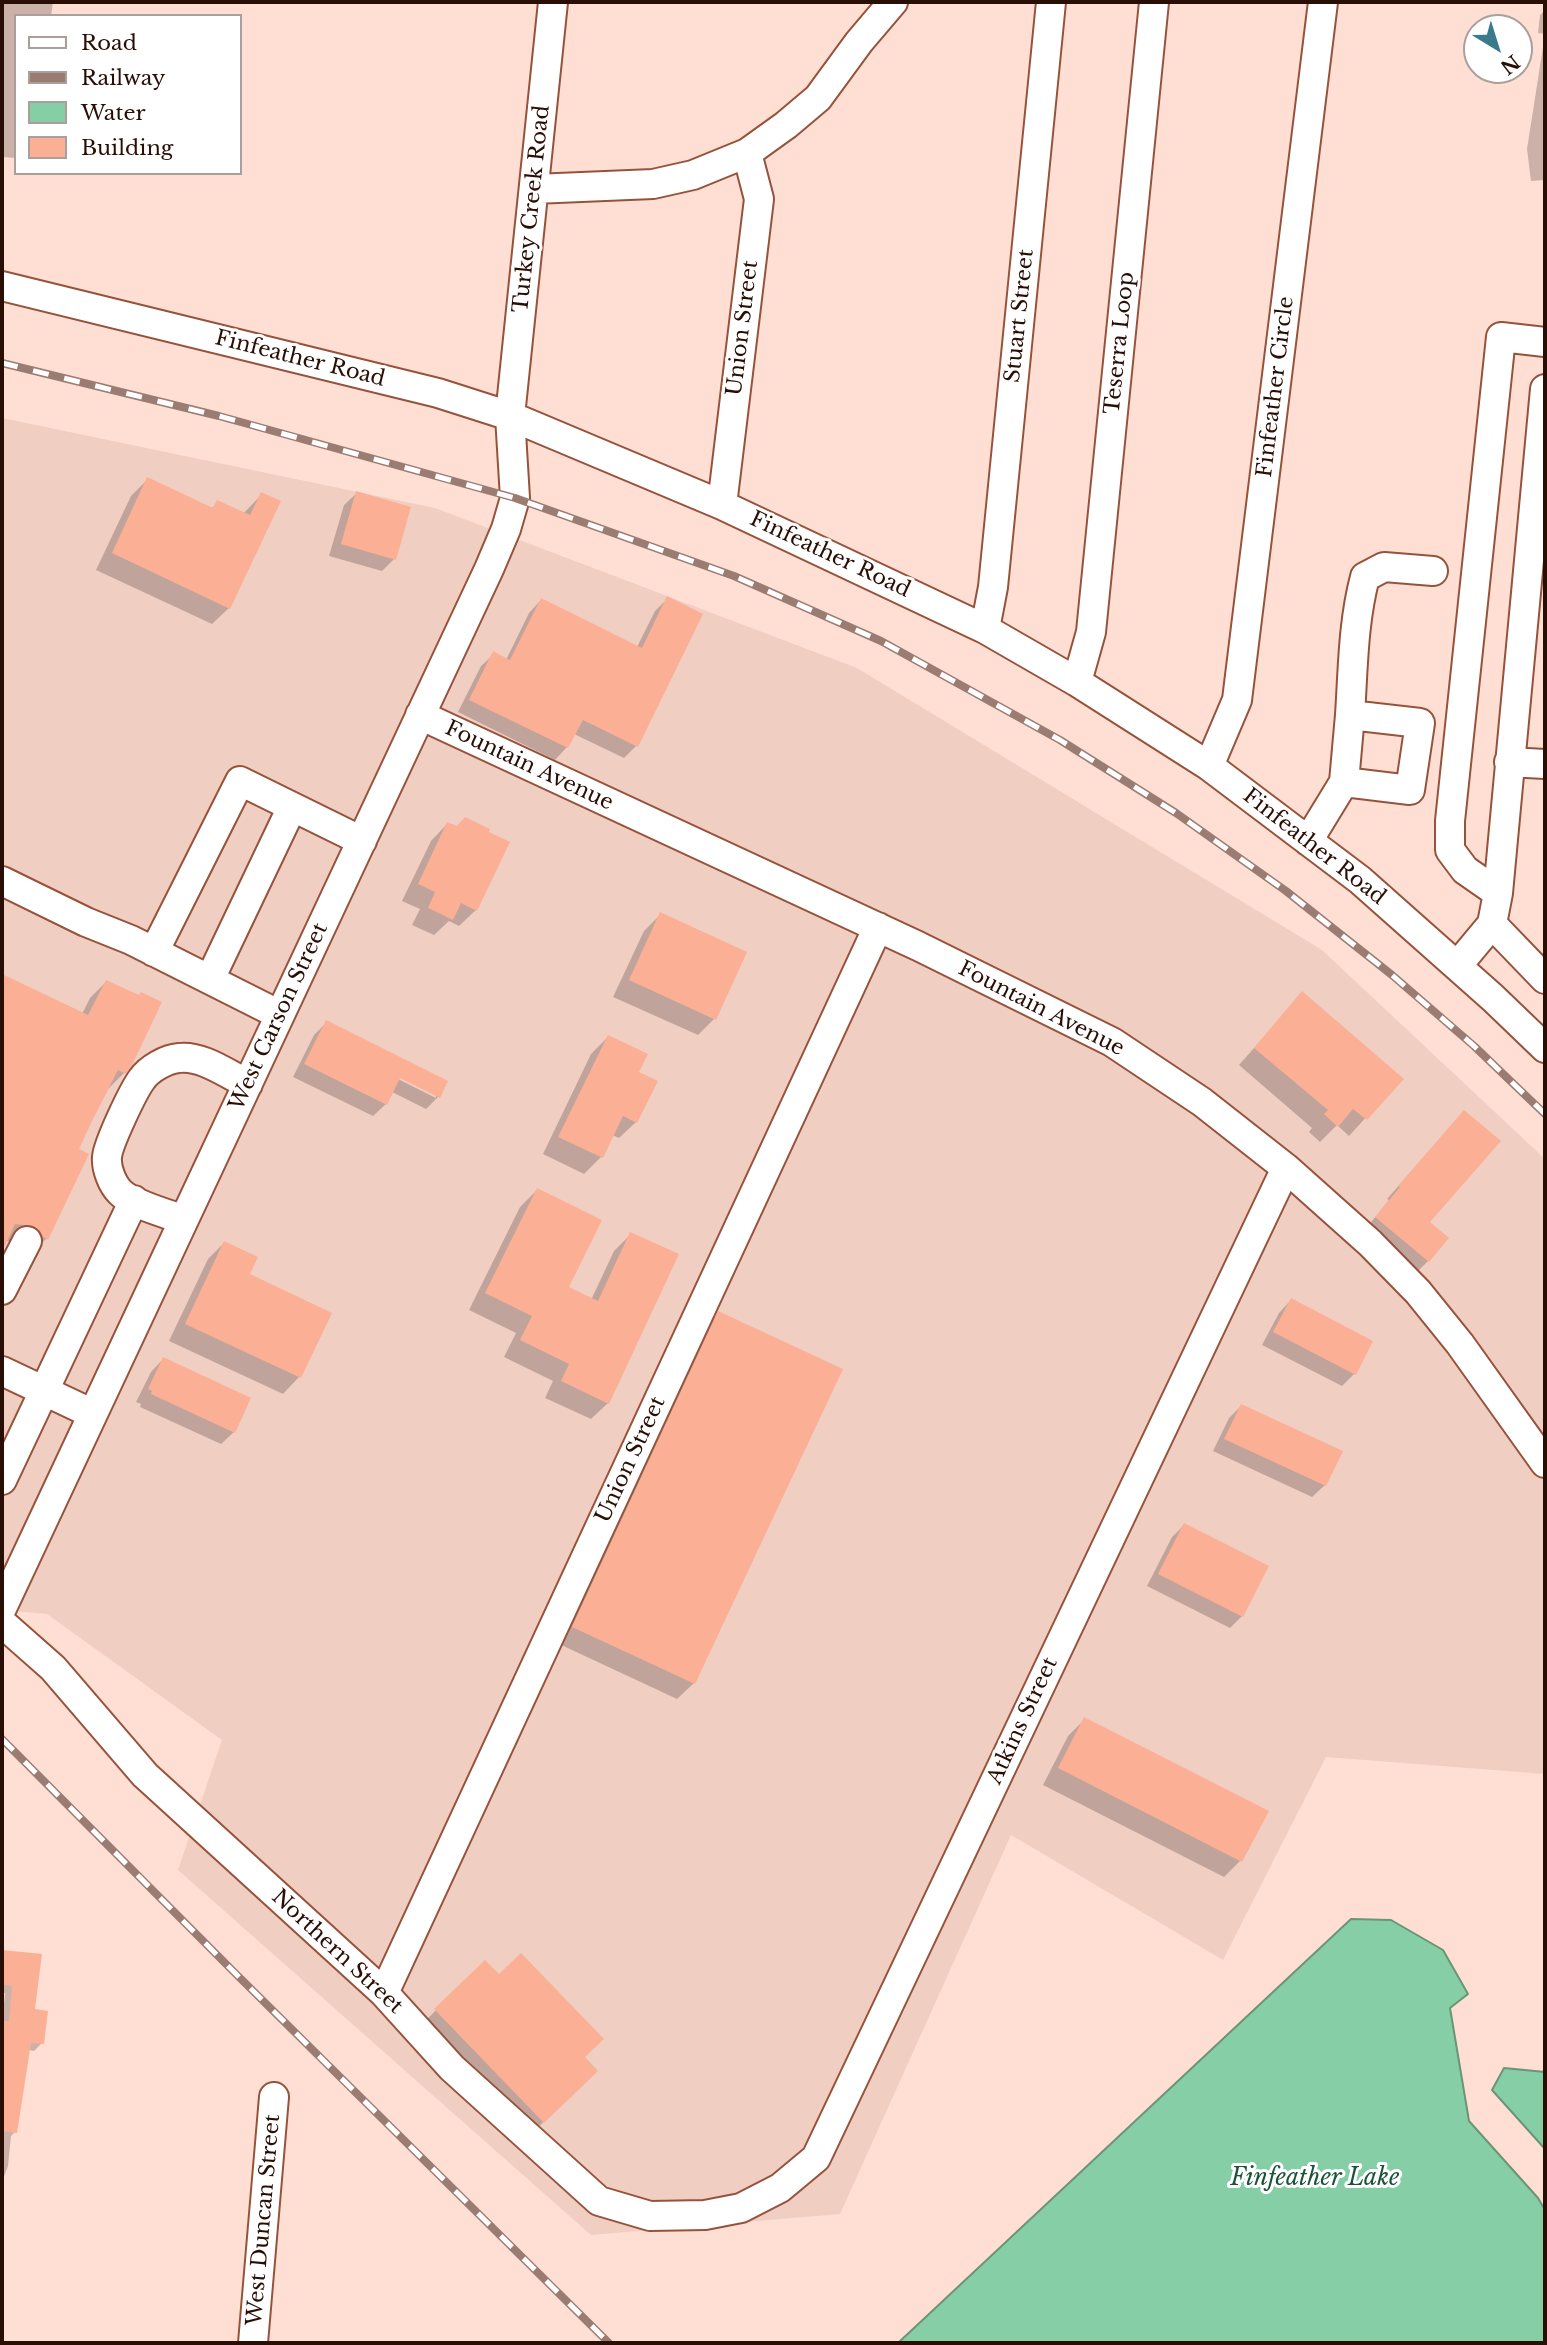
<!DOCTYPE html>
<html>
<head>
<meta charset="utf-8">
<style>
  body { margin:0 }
  #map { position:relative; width:1547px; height:2345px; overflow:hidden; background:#ffded4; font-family:"Libre Baskerville",serif }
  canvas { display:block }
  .frame { position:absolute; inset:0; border:4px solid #290e06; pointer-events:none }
  .legend { position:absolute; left:14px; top:14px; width:228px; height:161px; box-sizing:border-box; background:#fff; border:2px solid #a99f9b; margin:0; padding:9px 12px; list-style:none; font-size:21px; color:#290e06 }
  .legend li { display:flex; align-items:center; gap:14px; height:35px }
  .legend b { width:35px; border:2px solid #a99f9b }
  .north { position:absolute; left:1463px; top:14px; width:70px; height:70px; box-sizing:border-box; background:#fff; border:2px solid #a99f9b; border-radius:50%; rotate:142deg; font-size:19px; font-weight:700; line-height:28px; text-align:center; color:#290e06 }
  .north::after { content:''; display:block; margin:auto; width:24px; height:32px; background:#397a8d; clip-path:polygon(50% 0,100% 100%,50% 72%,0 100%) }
</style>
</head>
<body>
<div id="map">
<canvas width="1547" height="2345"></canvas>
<div class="frame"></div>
<ul class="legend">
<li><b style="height:9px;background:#fff"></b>Road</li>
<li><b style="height:9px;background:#9b7c73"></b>Railway</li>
<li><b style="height:19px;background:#86cfa6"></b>Water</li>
<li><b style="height:19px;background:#fbaf95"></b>Building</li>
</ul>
<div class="north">N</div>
</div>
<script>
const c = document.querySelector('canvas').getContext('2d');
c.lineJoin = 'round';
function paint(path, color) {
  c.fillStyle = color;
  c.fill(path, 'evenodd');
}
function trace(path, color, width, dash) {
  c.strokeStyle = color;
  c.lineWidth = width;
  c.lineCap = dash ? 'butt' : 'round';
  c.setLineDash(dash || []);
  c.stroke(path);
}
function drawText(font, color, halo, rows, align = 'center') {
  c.font = font + ' "Libre Baskerville",serif';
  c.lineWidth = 6;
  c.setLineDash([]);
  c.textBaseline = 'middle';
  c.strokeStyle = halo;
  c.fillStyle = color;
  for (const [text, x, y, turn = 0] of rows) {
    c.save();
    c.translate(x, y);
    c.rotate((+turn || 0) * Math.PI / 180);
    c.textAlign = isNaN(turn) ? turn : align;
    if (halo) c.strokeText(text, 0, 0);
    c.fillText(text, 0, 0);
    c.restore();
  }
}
const built = new Path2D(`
  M2 418 435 508 857 668 1322 950 1545 1159V1774L1326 1757 1223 1960 1011 1835 840 2214 591 2235 178 1870 222 1740 47 1614 2 1610Z`);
const water = new Path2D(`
  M1351 1919 1391 1920 1443 1950 1468 1994 1450 2008 1469 2121 1538 2198 1545 2210V2343H898Z
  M1504 2068 1545 2072V2149L1492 2090Z`);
const shadow = new Path2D(`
  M2 2H53L51 16H16V158L2 157Z
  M1545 2V180L1531 181 1527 149 1545 34 1538 33 1540 15 1545 10Z
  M148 479 211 509 218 502 243 514 262 494 229 608 212 624 96 570 131 496Z
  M357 493 394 559 382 571 329 556 344 505Z
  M668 598 636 746 624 758 574 734 567 747 555 760 458 712 481 666 494 654 506 660 529 613 541 600 637 647 655 611Z
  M447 824 457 828 476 910 459 926 449 921 434 935 412 925 420 909 402 901 431 841Z
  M661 914 714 1019 698 1035 613 997 644 931Z
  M2 976 82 1014 90 998 106 982 124 1073 108 1089 76 1150 46 1239 30 1255 17 1242 5 1241 2 1248Z
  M1302 994 1401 1079 1349 1136 1337 1125 1320 1142 1309 1132 1312 1128 1239 1065Z
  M326 1023 446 1081 438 1097 426 1109 392 1092 386 1104 373 1116 293 1077 314 1035ZM393 1073 436 1094V1098L392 1076Z
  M608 1037 637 1073 636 1122 619 1138 612 1135 601 1157 584 1174 543 1154 591 1054Z
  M1452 1125 1428 1222V1261L1416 1273 1364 1231 1389 1200 1387 1199Z
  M537 1190 566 1288 591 1300 614 1251 631 1234 608 1403 591 1419 545 1398 553 1381 504 1357 516 1333 469 1310 520 1207Z
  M224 1243 247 1275 299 1377 283 1394 169 1341 208 1259Z
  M1291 1300 1371 1342 1354 1374 1342 1386 1262 1345 1279 1313Z
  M719 1313 694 1683 677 1699 557 1643 702 1330Z
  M163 1359 234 1432 221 1444 140 1407 141 1404 136 1402 151 1372Z
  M1241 1406 1325 1485 1312 1497 1213 1451 1229 1418Z
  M1184 1525 1242 1616 1230 1628 1147 1586 1172 1537Z
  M1084 1720 1241 1860 1224 1877 1043 1785 1068 1736Z
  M5 1952 34 2011 42 2043 34 2051 28 2050 15 2132 11 2136 8 2166 2 2182V2025L5 1993H2V1955Z
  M485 1962 596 2071 527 2138 419 2027Z`);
const building = new Path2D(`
  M147 477 213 508 217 500 250 515 261 492 281 501 230 609 112 553Z
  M356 491 411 507 396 560 341 544Z
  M667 596 703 614 638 747 583 720 568 748 469 700 493 651 510 660 541 598 642 648Z
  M465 817 490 829 489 832 510 842 477 911 461 903 453 920 428 908 435 892 418 884 447 822 457 826Z
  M660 912 747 952 716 1020 629 980Z
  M2 974 88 1015 106 980 139 995 141 992 162 1002 132 1065 126 1074 118 1070 92 1121 79 1149 89 1154 48 1240 43 1237 40 1231 34 1226 15 1224 2 1252Z
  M1302 991 1404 1079 1367 1120 1353 1109 1338 1127 1324 1114 1328 1110 1254 1048Z
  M326 1020 448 1081 440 1098 400 1078 387 1105 304 1064Z
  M608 1035 648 1054 639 1072 658 1081 637 1123 623 1116 603 1158 558 1137Z
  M1464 1110 1501 1141 1430 1222 1449 1238 1429 1262 1375 1217 1400 1187 1398 1186Z
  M537 1188 602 1220 569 1287 598 1301 630 1232 679 1254 609 1404 561 1381 569 1364 520 1340 532 1316 485 1293Z
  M224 1241 258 1257 250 1274 332 1313 301 1378 185 1324Z
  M1291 1298 1373 1341 1356 1375 1273 1332Z
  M718 1311 843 1369 695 1684 572 1627Z
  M163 1357 251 1398 235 1433 151 1394 152 1391 148 1389Z
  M1241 1404 1343 1451 1326 1486 1224 1439Z
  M1184 1523 1269 1566 1243 1617 1158 1574Z
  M1084 1717 1269 1811 1242 1862 1058 1768Z
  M2 1950 42 1954 35 2009 48 2011 44 2044 31 2043 17 2133 2 2131V2042L4 2021H9L12 1986 2 1984Z
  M521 1953 604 2039 585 2057 598 2071 544 2123 434 2009 485 1960 499 1974Z`);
const minor = new Path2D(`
  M534 189 653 184 693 175 747 153 786 125 818 98 859 42 893 2
  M2 286 438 393 510 416 722 505 985 629 1077 682 1209 766 1360 880 1493 998 1545 1048
  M722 505 759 199 747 153
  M985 629 993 587 1051 2
  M1077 682 1091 632 1154 2
  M420 715 918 946 1112 1042 1202 1102 1286 1168 1370 1243 1418 1292 1460 1344 1545 1463
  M1350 715C1353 669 1353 622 1365 577L1384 567 1433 571
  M1509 762 1545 764
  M1209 766 1237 700 1323 2
  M1308 841 1344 782 1410 790 1420 723 1350 715 1344 782
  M2 881 86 922 131 940 280 1015
  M1498 893 1465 870 1450 850V821L1501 337 1545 342
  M1492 924 1545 979
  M154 952 240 781 362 841
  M1457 966 1492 924 1498 893 1545 389
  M210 979 292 807
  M184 1220C166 1213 133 1205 120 1192 112 1184 106 1168 107 1157 108 1144 133 1091 142 1079 149 1069 166 1059 179 1058 202 1055 227 1074 248 1084
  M2 1290 27 1241
  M2 1371 93 1414
  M2 1480 134 1200
  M2 1608 489 569 506 529 515 498 510 416 553 2
  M2 1623 53 1668 145 1775 384 1993 452 2068 599 2201 650 2216 705 2215 741 2208 780 2188 816 2158 1286 1168
  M384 1993 878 927
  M253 2343 274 2097`);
const rail = new Path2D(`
  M2 363 219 416 515 498 734 576 881 641 1060 740 1176 813 1286 891 1392 975 1474 1046 1545 1114
  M2 1739 239 1977 609 2343`);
const streetNames = [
  ["Turkey Creek Road",532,209,-84],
  ["Stuart Street",1020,316,-84],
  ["Union Street",743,328,-83],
  ["Teserra Loop",1120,343,-84],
  ["Finfeather Road",300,359,14],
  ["Finfeather Circle",1276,387,-83],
  ["Finfeather Road",830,555,25],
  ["Fountain Avenue",529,766,25],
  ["Finfeather Road",1314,847,38],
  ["Fountain Avenue",1041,1009,27],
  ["West Carson Street",279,1017,-65],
  ["Union Street",631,1460,-65],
  ["Atkins Street",1023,1721,-65],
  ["Northern Street",337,1952,43],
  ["West Duncan Street",264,2220,-85]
];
const waterNames = [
  ["Finfeather Lake",1315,2179]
];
paint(built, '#f1cec2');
paint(water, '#86cfa6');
trace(water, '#6a9576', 2);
paint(shadow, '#0003');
paint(building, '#fbaf95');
trace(minor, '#96533c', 32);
trace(minor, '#fff', 28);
trace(rail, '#9b7c73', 8);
trace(rail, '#fff', 5, [16]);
drawText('21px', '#290e06', '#fff', streetNames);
drawText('italic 23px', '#1b5338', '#fff', waterNames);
</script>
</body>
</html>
